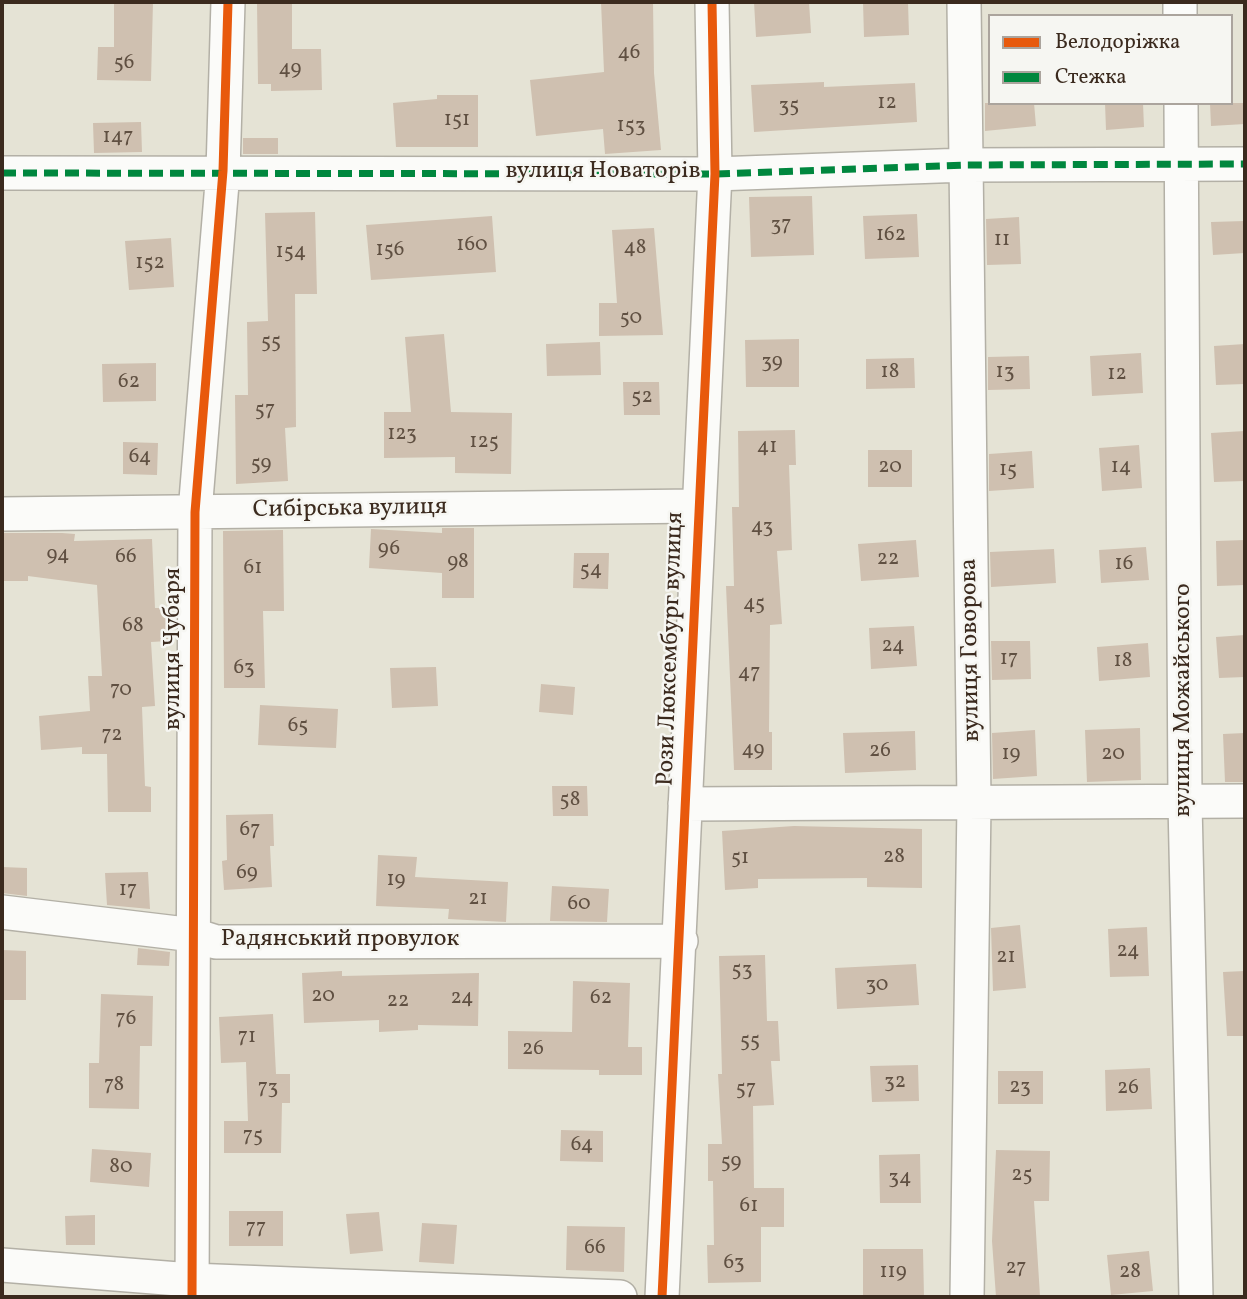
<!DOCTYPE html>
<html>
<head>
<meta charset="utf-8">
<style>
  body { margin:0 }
  #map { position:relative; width:1247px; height:1299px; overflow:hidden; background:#e5e3d5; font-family:Vollkorn,serif }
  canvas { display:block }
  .frame { position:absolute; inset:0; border:4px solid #3b2a1e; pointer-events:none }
  .legend { position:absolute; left:988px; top:14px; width:245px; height:91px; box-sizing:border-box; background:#f6f6f2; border:2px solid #aba49d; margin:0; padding:9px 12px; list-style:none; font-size:21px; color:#3b2a1e }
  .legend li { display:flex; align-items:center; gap:14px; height:35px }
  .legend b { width:35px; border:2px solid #aba49d }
</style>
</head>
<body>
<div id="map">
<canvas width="1247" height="1299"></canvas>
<div class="frame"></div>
<ul class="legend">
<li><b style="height:9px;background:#e8590c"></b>Велодоріжка</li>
<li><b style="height:9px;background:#00873e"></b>Стежка</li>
</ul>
</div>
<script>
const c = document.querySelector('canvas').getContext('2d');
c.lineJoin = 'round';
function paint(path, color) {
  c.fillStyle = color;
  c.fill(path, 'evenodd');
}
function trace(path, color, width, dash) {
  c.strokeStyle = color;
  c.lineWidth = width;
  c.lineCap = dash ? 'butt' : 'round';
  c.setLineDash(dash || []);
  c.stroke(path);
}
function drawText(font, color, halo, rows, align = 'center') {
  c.font = font + ' Vollkorn,serif';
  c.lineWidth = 5;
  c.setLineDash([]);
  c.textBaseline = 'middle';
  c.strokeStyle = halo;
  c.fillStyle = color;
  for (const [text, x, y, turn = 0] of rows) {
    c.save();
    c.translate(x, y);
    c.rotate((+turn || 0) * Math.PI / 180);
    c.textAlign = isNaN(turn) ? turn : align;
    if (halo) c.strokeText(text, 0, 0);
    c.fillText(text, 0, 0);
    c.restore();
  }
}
const building = new Path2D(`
  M114 2H153L151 81 97 80 98 47H114Z
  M257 2H292V49H321L322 90 271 91V84H258Z
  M601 2H653L654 73 661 150 605 154 603 129 536 136 530 80 604 72Z
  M754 2H809L811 33 756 37Z
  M863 2H908L909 35 864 37Z
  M824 82V87L915 83 917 122 754 132 751 85Z
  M437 95H478V147H396L393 103 437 99Z
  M985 103H1034L1036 126 985 131Z
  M1105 103H1143L1144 127 1106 130Z
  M1210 103H1245V124L1211 126Z
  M141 122 142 152 94 153 93 123Z
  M243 138H278V154H243Z
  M812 196 814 255 751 257 749 197Z
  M315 212 317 294H295L296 427 285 428 288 481 236 484 235 395H248L247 322 268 321 265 213Z
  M917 214 919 257 865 259 863 216Z
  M492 216 496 272 371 280 366 225Z
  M1019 217 1021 264 987 265 986 219Z
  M1245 221V253L1213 255 1211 222Z
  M654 228 663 335 599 336V303H617L612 230Z
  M171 238 174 287 129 290 125 241Z
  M444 334 451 412 512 413 511 474 455 473V457L384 458V412H411L405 337Z
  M799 339V387H746L745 340Z
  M600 342 601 375 547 376 546 344Z
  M1245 344V384L1216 385 1214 346Z
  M1141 353 1143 393 1092 396 1090 356Z
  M1029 356 1030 389 988 390V357Z
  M914 358 915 388 866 389V359Z
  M156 363V401L103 402 102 364Z
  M623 382H659L660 415H624Z
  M795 430 796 465H789L792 550 777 551 782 624 770 625 769 732H772V770H734L726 586H734L732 507H739L738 431Z
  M1245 431V481L1214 482 1211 433Z
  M123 442 158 443 157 475 123 474Z
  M1139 445 1142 488 1102 491 1099 448Z
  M868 450H912V487H868Z
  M1032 451 1034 488 989 491V454Z
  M442 528H474V598H442V573L369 568 371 529 442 533Z
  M283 530 284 611H263L265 688H224L223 531Z
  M2 533H62L75 534 74 541 152 539 155 608H166L168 641 151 642 155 706 142 707 145 786 151 787V812H108L107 754H82V747L41 750 39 716 90 711 88 676H102L97 585 28 576V581H2Z
  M916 540 919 577 861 581 858 544Z
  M1245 540V585L1217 586 1216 541Z
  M1146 547 1149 580 1101 583 1099 550Z
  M1054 549 1056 583 991 587 990 552Z
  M574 553H609L608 589 573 588Z
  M914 626 917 666 871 669 869 628Z
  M1245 635V677L1219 678 1216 637Z
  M991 641H1030L1031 679 992 680Z
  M1148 643 1150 677 1099 681 1097 647Z
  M436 667 438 706 392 708 390 668Z
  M541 684 575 687 573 715 539 712Z
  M260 705 338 709 336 748 258 745Z
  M1140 728 1141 780 1087 782 1085 730Z
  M1035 730 1037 776 993 779 992 733Z
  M915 731 916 770 845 773 843 733Z
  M1245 733V782H1225L1223 734Z
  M552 786H587L588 816H553Z
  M273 814 274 846H270L272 887 224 890 222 861 227 860 226 815Z
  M794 826 922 829V888L867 887V878L758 879V888L725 890 722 831Z
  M378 855 417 857 415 877 508 882 506 922 448 919 449 909 376 906Z
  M2 867 27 868V896L2 893Z
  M148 872 150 909 107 905 105 873Z
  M552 886 609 889 607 922 550 921Z
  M1020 925 1026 988 993 991 991 928Z
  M1147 927 1149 976 1110 977 1108 929Z
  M138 948 170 952 169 966 137 965Z
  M2 950 26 951V1000H2Z
  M765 955 767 1021H778L780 1061H771L774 1105 753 1106 754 1188H784V1227H761V1282L708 1283 707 1245H714L713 1181H708V1144H722L718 1074H722L719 956Z
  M916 964 919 1005 837 1009 835 968Z
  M342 971V976L479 973 478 1026 418 1025V1030L379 1032V1020L304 1023 302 973Z
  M1245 971V1036H1227L1223 972Z
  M573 981 630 983 628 1047H642V1075H599V1070L508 1069V1031L572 1032Z
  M101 994 153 996 152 1046H140L139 1109 89 1108V1063H99Z
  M273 1014 276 1074H290V1103H282L281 1153H224V1121H248L246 1062 221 1063 219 1017Z
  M918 1065 919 1101 872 1102 870 1066Z
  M1150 1068 1152 1109 1106 1111 1105 1070Z
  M998 1071H1043V1104H998Z
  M561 1130 603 1131V1162L560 1161Z
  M92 1149 151 1153 149 1187 90 1182Z
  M996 1150 1050 1151 1049 1201H1034L1040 1296 996 1297 992 1241Z
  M920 1154 921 1203H880L879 1155Z
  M229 1211H283V1246H229Z
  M379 1212 383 1251 350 1254 346 1214Z
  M95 1215V1245H66L65 1216Z
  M422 1223 457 1225 454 1264 419 1262Z
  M567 1226 625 1227 624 1272 566 1270Z
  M863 1249H923L924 1297H863Z
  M1149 1251 1153 1291 1111 1295 1107 1255Z`);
const street = new Path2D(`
  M964 2 974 803 967 1297
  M1180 2V16
  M1181 103 1185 803 1196 1297
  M2 173 715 174 966 165 1245 164
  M2 514 697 506
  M685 804 1245 801
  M2 912 194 935 216 942 681 941
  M2 1265 191 1280 620 1297
  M192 1297 195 512 223 171 228 2
  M662 1297 715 174 712 2`);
const quiet = new Path2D(`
  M2 173 715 174 966 165 1245 164`);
const cycleway = new Path2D(`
  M192 1297 195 512 223 171 228 2
  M662 1297 715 174 712 2`);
const numberNames = [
  ["46",629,54],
  ["56",124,64],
  ["49",290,70],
  ["12",887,104],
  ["35",789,107],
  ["151",457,121],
  ["153",631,127],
  ["147",118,138],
  ["37",781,226],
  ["162",891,236],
  ["11",1002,241],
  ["160",472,246],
  ["48",635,249],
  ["156",390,251],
  ["154",291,253],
  ["152",150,264],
  ["50",631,319],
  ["55",271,343],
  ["39",772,363],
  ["18",890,373],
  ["13",1005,373],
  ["12",1117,375],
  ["62",129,383],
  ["52",642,398],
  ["57",265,411],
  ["123",402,435],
  ["125",484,443],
  ["41",767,448],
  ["64",140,458],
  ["59",261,465],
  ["20",890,468],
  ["14",1121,468],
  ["15",1008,471],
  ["43",762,528],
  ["96",389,550],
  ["94",58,556],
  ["66",126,558],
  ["22",888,560],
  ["98",458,563],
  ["16",1124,565],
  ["61",253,569],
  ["54",591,571],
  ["45",754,605],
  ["68",133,627],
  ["24",893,647],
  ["17",1009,660],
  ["18",1123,662],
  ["63",244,669],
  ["47",749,674],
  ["70",121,691],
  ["65",298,727],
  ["72",112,736],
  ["49",753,751],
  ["26",880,752],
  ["19",1011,755],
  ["20",1113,755],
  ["58",570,801],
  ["67",250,831],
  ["28",894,858],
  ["51",740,859],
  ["69",247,874],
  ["19",396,881],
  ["17",128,891],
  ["21",478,900],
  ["60",579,905],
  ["24",1128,952],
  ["21",1006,958],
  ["53",742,971],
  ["30",877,986],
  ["20",323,997],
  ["24",462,999],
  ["62",601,999],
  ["22",398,1002],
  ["76",126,1020],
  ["71",247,1038],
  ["55",750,1042],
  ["26",533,1050],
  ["32",895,1083],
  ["78",114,1086],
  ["23",1020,1088],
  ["73",268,1089],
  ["26",1128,1089],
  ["57",746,1090],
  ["75",253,1137],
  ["64",582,1146],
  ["59",731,1163],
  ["80",121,1168],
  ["25",1022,1176],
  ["34",900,1179],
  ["61",749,1207],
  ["77",256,1229],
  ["66",595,1249],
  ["63",734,1264],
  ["27",1016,1269],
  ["119",893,1273],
  ["28",1130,1273]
];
const streetNames = [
  ["вулиця Новаторів",603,173],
  ["Сибірська вулиця",350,510,-1],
  ["вулиця Чубаря",175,649,-90],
  ["Рози Люксембург вулиця",672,649,-88],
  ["вулиця Говорова",972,650,-91],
  ["вулиця Можайського",1185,700,-90],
  ["Радянський провулок",340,941]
];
paint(building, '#cfc0b0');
trace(street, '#b3b0a6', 36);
trace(street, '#fbfbf9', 33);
trace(quiet, '#00873e', 7, [14, 7]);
trace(cycleway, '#e8590c', 9);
drawText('21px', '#605042', null, numberNames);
drawText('24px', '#3b2a1e', '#f6f6f2', streetNames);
</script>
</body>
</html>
